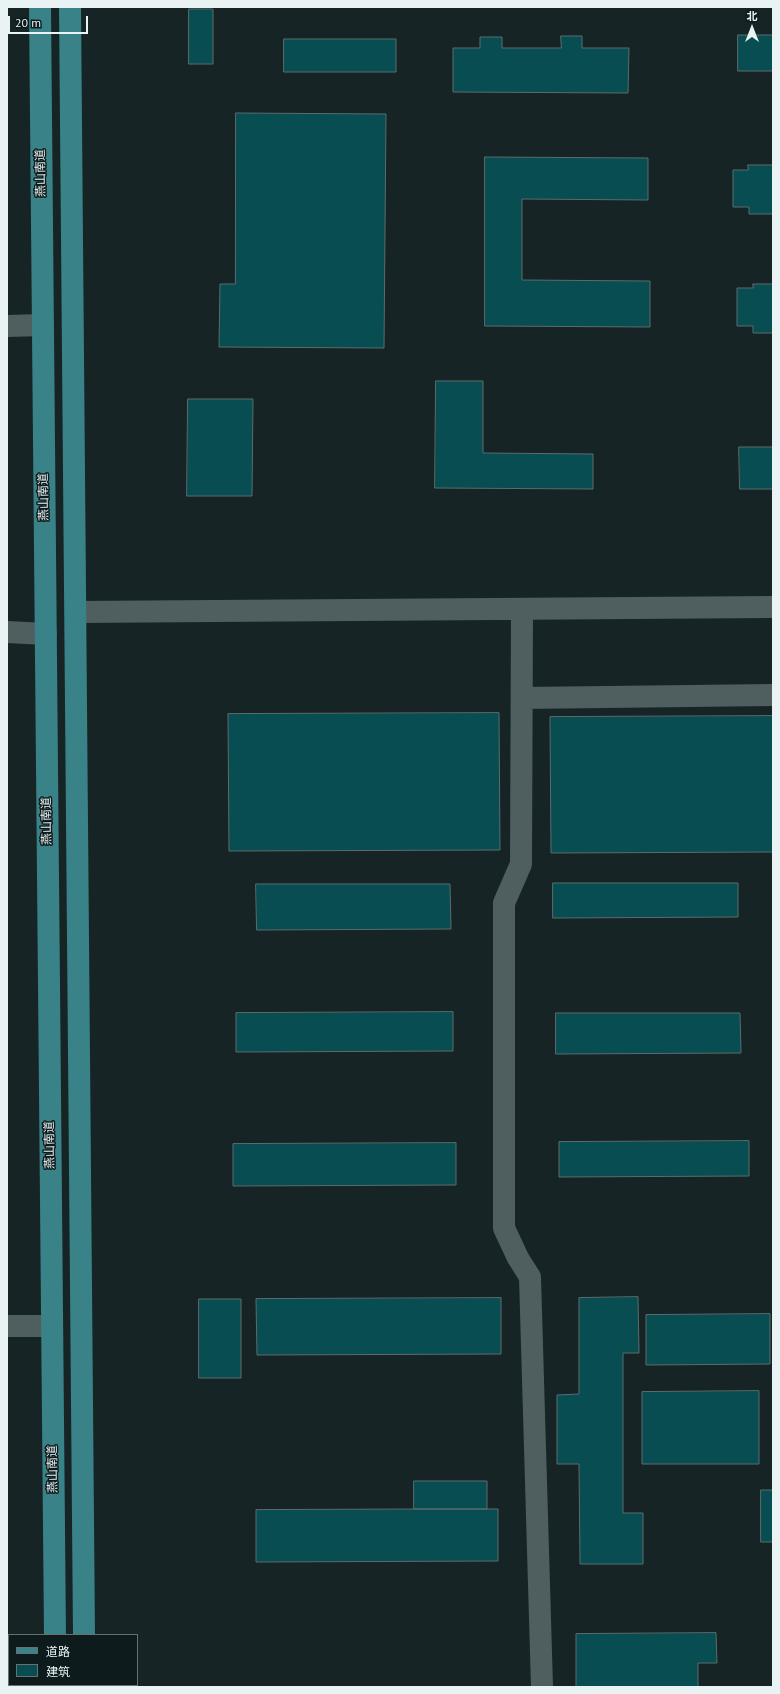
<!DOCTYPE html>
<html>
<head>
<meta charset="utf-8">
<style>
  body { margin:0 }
  #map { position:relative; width:780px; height:1694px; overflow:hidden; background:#162425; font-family:"PT Sans","Noto Sans SC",sans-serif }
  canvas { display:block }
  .frame { position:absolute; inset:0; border:8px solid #eaf3f4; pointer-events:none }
  .legend { position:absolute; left:8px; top:1634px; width:130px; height:52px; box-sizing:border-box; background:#0d1b1c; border:1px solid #657172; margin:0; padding:5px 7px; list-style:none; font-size:12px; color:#eaf3f4 }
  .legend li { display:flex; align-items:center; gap:8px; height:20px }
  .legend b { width:20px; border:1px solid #657172 }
  .north { position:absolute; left:732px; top:8px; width:40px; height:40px; -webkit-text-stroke:3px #0d1b1c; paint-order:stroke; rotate:0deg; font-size:11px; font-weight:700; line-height:16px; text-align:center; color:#eaf3f4 }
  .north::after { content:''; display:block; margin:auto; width:14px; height:18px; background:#eaf3f4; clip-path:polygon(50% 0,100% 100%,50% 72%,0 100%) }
  .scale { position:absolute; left:8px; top:16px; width:80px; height:18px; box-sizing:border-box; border:2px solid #eaf3f4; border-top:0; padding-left:5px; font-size:12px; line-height:14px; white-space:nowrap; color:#eaf3f4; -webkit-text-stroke:3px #0d1b1c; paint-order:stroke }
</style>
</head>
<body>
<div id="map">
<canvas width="780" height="1694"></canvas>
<div class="frame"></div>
<ul class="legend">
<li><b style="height:5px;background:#388288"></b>道路</li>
<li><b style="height:11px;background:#074d51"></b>建筑</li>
</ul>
<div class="north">北</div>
<div class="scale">20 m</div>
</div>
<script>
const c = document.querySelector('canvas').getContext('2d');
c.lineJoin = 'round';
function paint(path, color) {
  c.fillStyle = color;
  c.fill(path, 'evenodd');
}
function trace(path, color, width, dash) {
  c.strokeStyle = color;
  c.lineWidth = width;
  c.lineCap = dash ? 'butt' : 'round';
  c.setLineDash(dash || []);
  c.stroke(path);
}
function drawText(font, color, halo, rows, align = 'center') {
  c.font = font + ' "PT Sans","Noto Sans SC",sans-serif';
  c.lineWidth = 3;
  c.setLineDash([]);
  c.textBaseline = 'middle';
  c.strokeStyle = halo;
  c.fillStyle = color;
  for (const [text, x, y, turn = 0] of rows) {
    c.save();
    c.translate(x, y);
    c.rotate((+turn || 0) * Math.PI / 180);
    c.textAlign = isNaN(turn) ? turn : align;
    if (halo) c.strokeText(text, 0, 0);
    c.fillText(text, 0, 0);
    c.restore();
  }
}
const building = new Path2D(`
  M189 9H213V64H189Z
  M738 35H773V71H738Z
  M561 36H582V48H629L628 93 453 92V48H480V37H502V48H561Z
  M284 39H396V72H284Z
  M236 113 386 114 384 348 219 347 220 284H235Z
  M485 157 648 158V200L522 199V280L650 281V327L485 326Z
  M748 165H773V214H749V207H733V170H748Z
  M753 284H773V333H753V326H737V288H753Z
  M436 381H483V453L593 454V489L435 488Z
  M188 399H253L252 496H187Z
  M739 447H773V489H740Z
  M499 713 500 850 229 851 228 714Z
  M773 716V852L551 853 550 717Z
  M553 883H738V917L553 918Z
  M256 884H450L451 929 257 930Z
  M453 1012V1051L236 1052V1013Z
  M556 1013H740L741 1053 556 1054Z
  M749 1141V1176L559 1177V1142Z
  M456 1143V1185L233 1186V1144Z
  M638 1297 639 1353H623V1513H643V1564H580L579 1464H557V1395L579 1394V1298Z
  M501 1298V1354L257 1355 256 1299Z
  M199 1299H241V1378H199Z
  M770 1314V1364L646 1365V1315Z
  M759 1391V1464H642V1392Z
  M414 1481H487V1509H414Z
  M761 1490H773V1542H761Z
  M414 1509H498V1561L256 1562V1510Z
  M716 1633 717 1663H698V1687H576V1634Z`);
const minor = new Path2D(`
  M7 326 43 325
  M522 609 521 864 504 903V1228L518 1258 530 1277 542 1687
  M76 612 773 607
  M7 632 46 634
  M522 698 773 695
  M7 1326H52`);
const major = new Path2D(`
  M40 7 55 1635
  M70 7 84 1635
  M55 1685V1687
  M85 1685V1687`);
const streetNames = [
  ["燕山南道",41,173,-91],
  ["燕山南道",44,497,-91],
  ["燕山南道",47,821,-91],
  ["燕山南道",50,1145,-91],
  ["燕山南道",53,1469,-91]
];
paint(building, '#074d51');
trace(building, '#5c6c6d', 1);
trace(minor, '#4f5f60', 22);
trace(major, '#388288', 22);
drawText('12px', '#eaf3f4', '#0d1b1c', streetNames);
</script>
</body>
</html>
